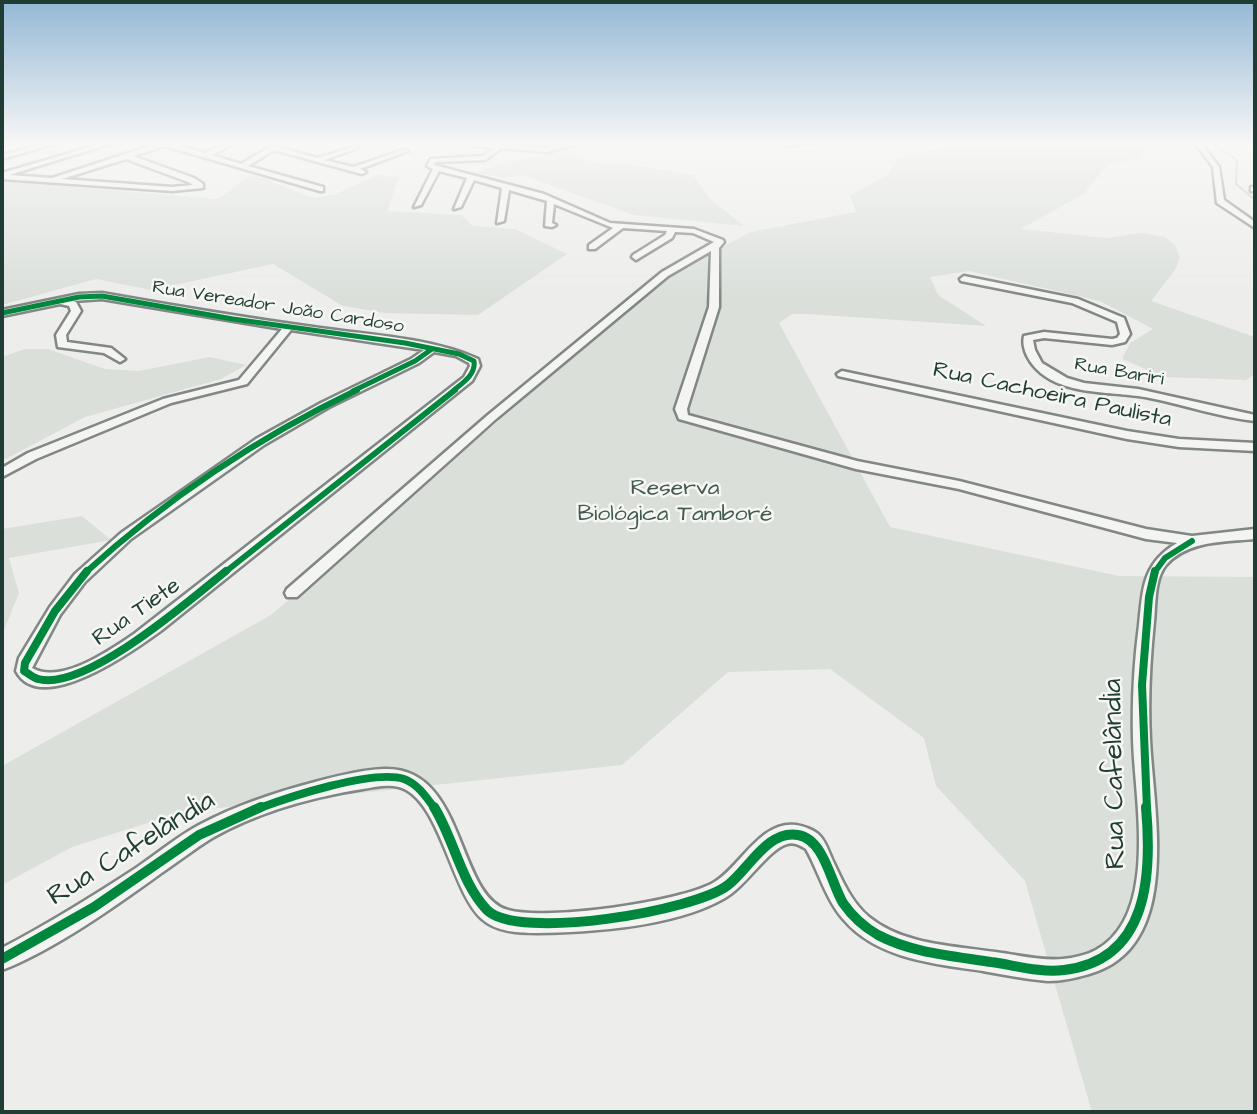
<!DOCTYPE html>
<html>
<head>
<meta charset="utf-8">
<style>
  body { margin:0 }
  #map { position:relative; width:1257px; height:1114px; overflow:hidden; background:#edeeeb; font-family:"Architects Daughter",sans-serif }
  canvas { display:block }
  .frame { position:absolute; inset:0; border:4px solid #1f3d34; pointer-events:none }
</style>
</head>
<body>
<div id="map">
<canvas width="1257" height="1114"></canvas>
<div class="frame"></div>
</div>
<script>
const c = document.querySelector('canvas').getContext('2d');
c.lineJoin = 'round';
function paint(path, color) {
  c.fillStyle = color;
  c.fill(path, 'evenodd');
}
function trace(path, color, width, dash) {
  c.strokeStyle = color;
  c.lineWidth = width;
  c.lineCap = dash ? 'butt' : 'round';
  c.setLineDash(dash || []);
  c.stroke(path);
}
function drawText(font, color, halo, rows, align = 'center') {
  c.font = font + ' "Architects Daughter",sans-serif';
  c.lineWidth = 5;
  c.setLineDash([]);
  c.textBaseline = 'middle';
  c.strokeStyle = halo;
  c.fillStyle = color;
  for (const [text, x, y, turn = 0] of rows) {
    c.save();
    c.translate(x, y);
    c.rotate((+turn || 0) * Math.PI / 180);
    c.textAlign = isNaN(turn) ? turn : align;
    if (halo) c.strokeText(text, 0, 0);
    c.fillText(text, 0, 0);
    c.restore();
  }
}
const green = new Path2D(`
  M962 143 1149 144 1141 158 1107 165 1085 193 1021 229 1106 238 1142 233 1165 237 1175 245 1180 258 1175 270 1151 301 1255 337V374L1246 380 1164 377 1122 359 1130 343 1153 329 1100 301 969 271 930 277 938 295 986 326 808 314H792L779 323 890 527 1119 576 1255 577V1112H1092L1025 881 936 786 924 738 830 669 728 672 622 765 182 812 72 847 2 885V766L271 615 673 272 751 232 856 212 850 195 889 174 895 159Z
  M554 153 573 154 593 162 627 164 693 175 709 198 744 226 634 215 522 175 503 178 476 173 505 162Z
  M252 174 314 198 336 194 377 175 398 177 388 211 461 215 473 226 515 229 567 254 478 315 385 313 343 306 273 264 151 290 96 279 2 305V181L218 199Z
  M25 349H48L105 369 139 371 210 357 246 365 221 379 85 417 2 461V357Z
  M82 516 111 540 9 558 19 593 2 635V529Z`);
const stream = new Path2D(`
  M1211 143 1237 160 1236 184 1255 200`);
const minor = new Path2D(`
  M2 143H9L2 146Z
  M48 143H57L2 159V155Z
  M104 143H113L9 175 52 178 159 143H171L205 153 227 143H234L212 155 241 164 277 143H284L278 147 317 158 358 146V148L324 160 353 167 403 150 408 151 360 169 366 172 362 174 274 150 248 166 323 187V191H320L165 146 133 156 194 178 203 184V188L172 191 2 179V173ZM126 159 188 182 193 185 172 187 62 179Z
  M471 143 546 148 574 143H585L546 152 502 148 485 160 435 162 434 165 544 194 610 223 694 229 723 240 724 242 719 248V307L687 409 688 415 857 461 959 481 1146 529 1192 536 1255 529V539C1225 542 1188 540 1166 565 1154 580 1156 604 1154 622 1150 661 1148 700 1150 739 1153 810 1184 948 1089 974 1075 978 1063 981 1048 981 1026 979 1005 975 983 971 936 964 877 959 844 920 826 900 819 872 806 849 800 845 794 842 787 844 767 850 746 887 723 899 673 927 594 932 537 933 519 933 496 932 482 919 451 892 440 798 399 787 387 784 375 787 363 789 312 797 258 812 212 838 194 849 178 862 160 874 116 906 52 951 2 970V948C48 924 93 896 136 868 158 853 178 836 201 824 237 805 277 792 315 782 337 776 361 770 384 769 466 766 456 896 508 910 546 921 679 902 713 883 740 868 760 820 796 825 803 826 815 830 820 836 825 841 829 852 832 859 842 880 851 902 869 917 904 946 959 946 1002 953 1022 956 1043 961 1063 959 1073 958 1087 955 1096 950 1160 915 1134 798 1133 738 1132 701 1134 663 1139 625 1143 589 1142 564 1177 543L1146 539 959 489 856 469 679 419 675 409 709 307 711 251 668 276 496 419 297 597H287L285 593 287 589 488 415 662 272 714 242 693 233 675 232 672 238 636 260 632 257 633 255 665 235 667 231 623 228 595 249H589V245L613 228 554 204 552 223 556 225 552 227 545 226 547 201 509 190 504 221 497 223 502 188 474 180 461 207 454 209 467 178 439 171 421 205 414 207 433 169 427 166 431 159 483 156 495 148 473 146Z
  M783 143H813L785 146Z
  M1195 143H1201L1219 167 1224 200 1255 222V228L1217 203 1213 167Z
  M1251 187H1255V191H1251Z
  M964 276 1078 299 1124 318 1130 334 1125 342 1112 345 1044 338 1033 340 1035 350 1042 363 1067 378 1084 383 1138 389 1255 415V421C1219 417 1185 405 1150 398 1112 390 1055 398 1030 361 1025 353 1022 344 1024 336L1044 332 1112 339 1117 338 1120 334 1117 322 1072 303 961 281 960 279Z
  M102 293C175 306 247 318 320 328 370 335 432 338 478 359L480 366 472 381 162 630C136 649 41 718 16 671L19 658 50 607 75 574 121 533 256 439 321 403 411 359 424 350 291 330 247 384 171 403 36 459 2 477V468L28 453 163 399 239 380 282 329 102 299 73 301 76 302 81 311 66 335 67 342 111 348 125 359 120 362 104 353 58 347 56 335 71 311 69 306 60 304 2 316V310L79 294ZM434 352 456 356 469 363 470 366 464 377 134 634C110 650 61 685 32 668L60 615 85 582 131 539 264 445 329 407 419 363Z
  M842 371 1127 431 1179 439 1255 443V451L1179 447 1127 439 838 376 837 374Z`);
const cyclewayFar3 = new Path2D(`
  M2 313 79 297 102 296 233 319 405 343 459 354 474 361C476 375 462 383 453 391
  M353 391 415 361 432 349`);
const cyclewayFar2 = new Path2D(`
  M85 573C165 500 259 437 357 390
  M224 573 455 390
  M1154 573 1165 558 1192 541`);
const cyclewayFar1 = new Path2D(`
  M87 571 55 611 25 663 24 671C28 673 33 678 38 679 85 692 190 600 226 571
  M257 809C289 797 373 769 404 779 418 784 427 798 435 809
  M1147 809 1142 685 1149 597 1155 571`);
const cycleway = new Path2D(`
  M434 807C454 839 461 883 487 910 518 941 695 911 728 885 748 870 768 829 798 835 824 839 831 883 843 903 852 916 864 927 878 935 912 953 953 956 991 962 1014 965 1040 973 1064 970 1149 960 1152 874 1146 807
  M2 959 94 907 199 835 261 807`);
const farStreetnames = [
  ["Rua Vereador João Cardoso",278,308,9],
  ["Rua Bariri",1119,373,10]
];
const streetNames = [
  ["Rua Cachoeira Paulista",1052,396,12],
  ["Rua Tiete",137,613,-35]
];
const parkNames = [
  ["Reserva",675,489],
  ["Biológica Tamboré",675,515]
];
const nearStreetnames = [
  ["Rua Cafelândia",1116,774,-91],
  ["Rua Cafelândia",132,850,-32]
];
paint(green, '#dadfda');
trace(stream, '#b6beb9', 2);
trace(minor, '#818784', 5);
paint(minor, '#f4f4f2');
trace(cyclewayFar3, '#00873e', 5);
trace(cyclewayFar2, '#00873e', 6);
trace(cyclewayFar1, '#00873e', 8);
trace(cycleway, '#00873e', 10);
const sky = c.createLinearGradient(0, 0, 0, 299);
sky.addColorStop(0, '#94b8d5');
sky.addColorStop(0.48, '#f7f7f6');
sky.addColorStop(1, '#f7f7f600');
c.fillStyle = sky;
c.fillRect(0, 0, 1257, 299);
drawText('19px', '#1f3d34', '#f6f6f2', farStreetnames);
drawText('23px', '#1f3d34', '#f6f6f2', streetNames);
drawText('23px', '#415b52', '#f6f6f2', parkNames);
drawText('28px', '#1f3d34', '#f6f6f2', nearStreetnames);
</script>
</body>
</html>
